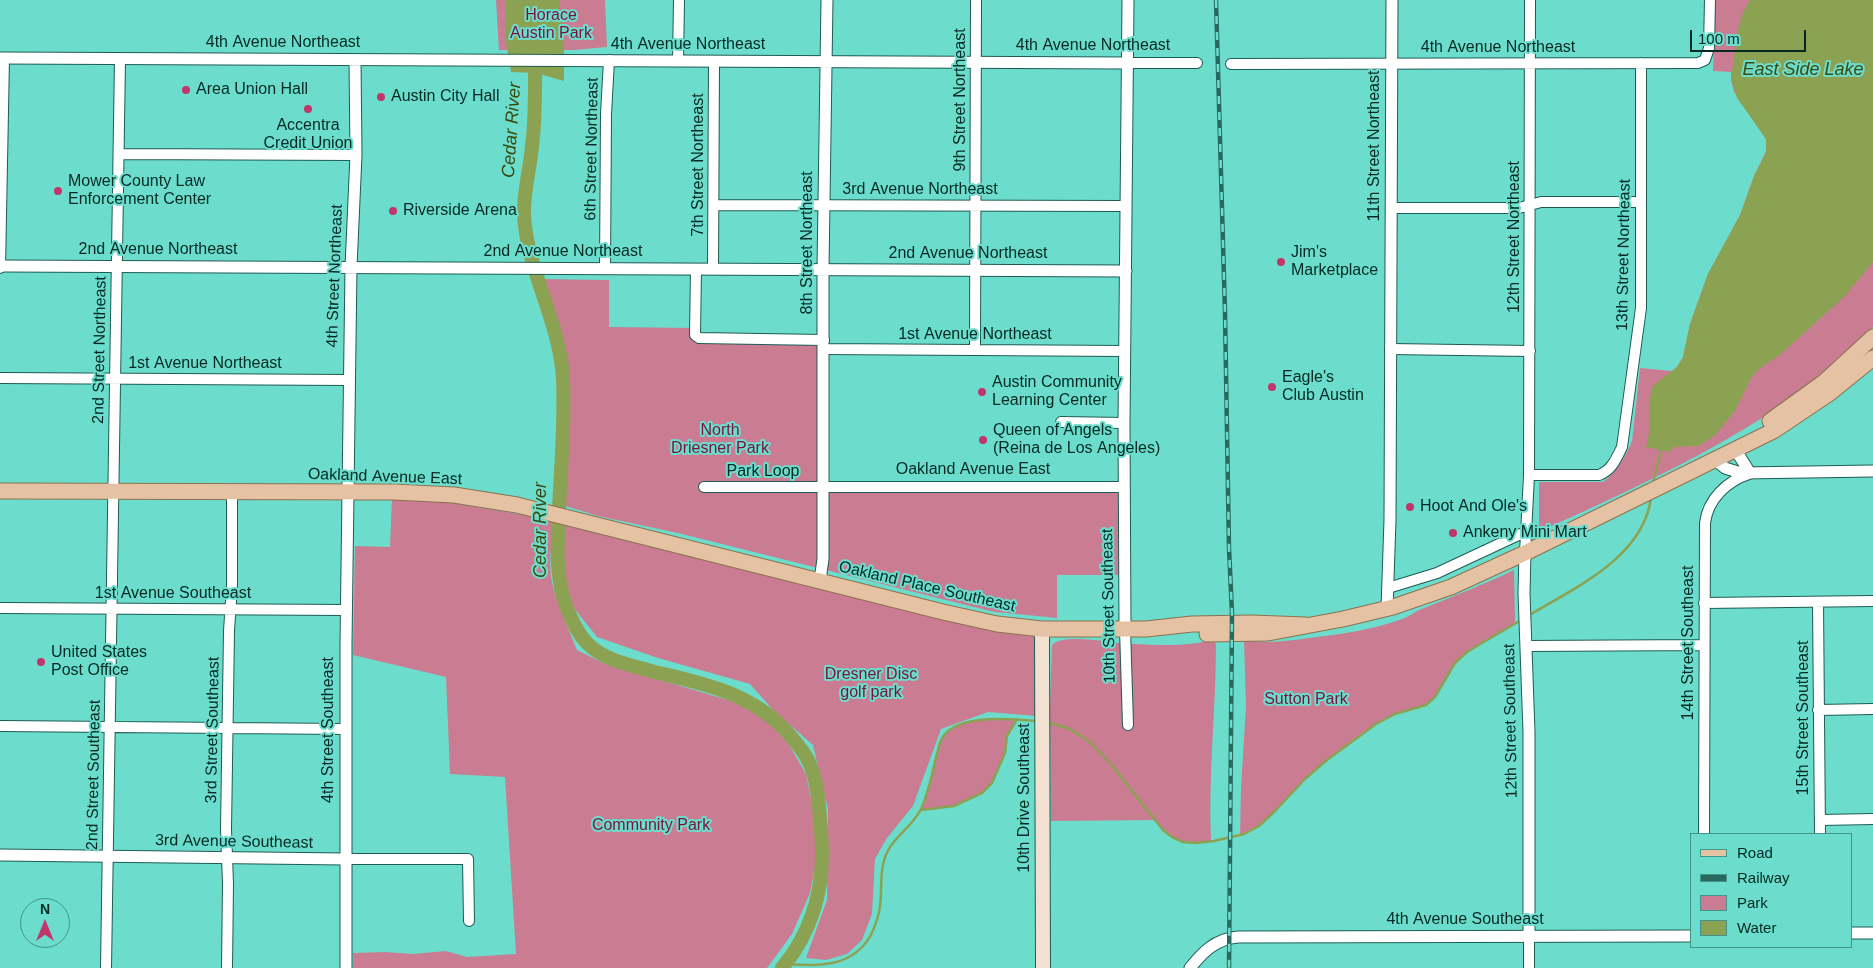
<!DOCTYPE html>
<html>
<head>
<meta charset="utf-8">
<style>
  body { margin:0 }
  #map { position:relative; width:1873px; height:968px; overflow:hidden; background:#6cddcc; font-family:Helvetica,sans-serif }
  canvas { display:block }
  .legend { position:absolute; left:1690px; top:833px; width:162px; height:115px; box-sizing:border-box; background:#6cddcc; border:1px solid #429589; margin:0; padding:6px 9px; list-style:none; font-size:15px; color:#022924 }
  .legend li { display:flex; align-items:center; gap:10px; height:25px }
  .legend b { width:25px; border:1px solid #429589 }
  .north { position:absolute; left:20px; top:898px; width:50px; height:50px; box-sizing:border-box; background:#6cddcc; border:1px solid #429589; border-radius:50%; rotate:0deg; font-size:14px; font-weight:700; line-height:20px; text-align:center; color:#022924 }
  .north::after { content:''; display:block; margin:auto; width:18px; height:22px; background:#c1356a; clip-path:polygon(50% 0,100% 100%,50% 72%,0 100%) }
  .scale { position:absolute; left:1690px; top:30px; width:116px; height:22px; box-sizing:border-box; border:2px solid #022924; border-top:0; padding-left:6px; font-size:15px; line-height:18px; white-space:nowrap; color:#022924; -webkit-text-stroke:4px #6cddcc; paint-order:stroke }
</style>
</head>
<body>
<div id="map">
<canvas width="1873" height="968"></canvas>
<ul class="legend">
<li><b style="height:6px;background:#e5c2a3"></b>Road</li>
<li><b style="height:6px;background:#27695f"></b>Railway</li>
<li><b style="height:14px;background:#ca7c92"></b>Park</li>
<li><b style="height:14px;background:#8ca253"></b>Water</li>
</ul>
<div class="north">N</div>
<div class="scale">100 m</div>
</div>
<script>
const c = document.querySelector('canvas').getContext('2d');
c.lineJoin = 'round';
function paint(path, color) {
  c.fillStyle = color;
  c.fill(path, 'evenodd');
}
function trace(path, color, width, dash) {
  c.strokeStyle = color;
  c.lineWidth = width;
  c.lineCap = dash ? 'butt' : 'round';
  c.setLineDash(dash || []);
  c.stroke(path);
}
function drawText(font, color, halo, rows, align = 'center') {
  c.font = font + ' Helvetica,sans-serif';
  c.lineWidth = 4;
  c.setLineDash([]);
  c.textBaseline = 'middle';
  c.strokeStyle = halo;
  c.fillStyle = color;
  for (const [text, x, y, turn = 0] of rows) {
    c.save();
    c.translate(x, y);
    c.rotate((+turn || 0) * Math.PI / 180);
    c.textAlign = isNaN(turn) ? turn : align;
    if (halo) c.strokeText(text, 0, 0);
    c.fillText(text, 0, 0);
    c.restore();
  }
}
const green = new Path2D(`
  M496 0H605L607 47 573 50H499Z
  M1715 0H1873V327C1784 423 1656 478 1539 532V482H1603C1616 473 1626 456 1632 441L1640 368 1672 371 1677 367 1683 357 1690 324 1708 274 1740 215 1754 176 1767 149 1766 139 1734 92 1731 79V72L1713 71Z
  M538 279 609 280V327L695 328V335L824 340 822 487H1124V575H1057V618L995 612 970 606 682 534 598 516 559 504C562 452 569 396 559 344 554 322 544 301 538 279Z
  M392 498 440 501 554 520C552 538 549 557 551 575 553 597 569 629 577 650L603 663 738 703 767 720 788 743 806 774 815 817 816 863 810 893 792 934 767 968H353V953L384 952 413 954 446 951 467 957 516 954 505 777 450 774 446 677 353 655 355 546 390 547Z
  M563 521 1036 633 1037 716 988 712 941 729 913 806 887 838 875 859 872 914 862 940 847 954 826 960 806 958 827 900 828 809 813 745 774 711 750 684 658 658 597 637 573 607 563 570Z
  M1514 570 1515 624 1466 652 1455 663 1435 697 1426 705 1395 714 1376 724 1327 760 1305 779 1276 810 1260 825 1240 835 1241 788 1246 706 1244 640C1266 644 1287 641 1309 638 1340 634 1373 630 1402 619 1408 617 1413 613 1419 610 1451 597 1483 585 1514 570Z
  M1214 639 1216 645C1216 710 1208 776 1211 842 1185 845 1172 841 1156 820L1051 821 1050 708 1052 645C1063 632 1116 644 1134 644 1158 645 1191 647 1214 639Z
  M996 718 1017 719 1007 736 1005 753 992 783 982 793 954 806 921 810 942 737 954 727 975 721Z`);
const water = new Path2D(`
  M506 0H559L564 51V81L536 73 511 72 506 42Z
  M1750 0H1873V262L1845 296 1781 354 1759 369 1751 378 1735 411 1715 435 1699 446 1674 447 1669 452 1646 447 1649 434V401L1652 388 1655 384 1677 367 1683 357 1690 324 1708 274 1740 215 1754 176 1766 153V139L1737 98 1731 79 1738 29 1744 10Z`);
const stream = new Path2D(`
  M1653 483 1661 450
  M1528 616C1574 588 1643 558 1651 498
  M1048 722 1070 729 1090 742 1110 763 1163 830 1172 837 1183 842 1196 843 1214 841 1244 834 1259 826 1276 810 1305 779 1327 760 1376 724 1395 714 1426 705 1435 697 1455 663 1467 652 1521 620
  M921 810 954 806 982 793 992 783 1005 753 1007 736 1017 719
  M785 964C820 966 852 968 871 935 875 926 879 917 880 906 882 893 880 879 883 865 888 838 911 830 921 809 931 788 933 765 940 743 950 712 1012 719 1037 721`);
const river = new Path2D(`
  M535 54C535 85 536 116 532 146 530 170 523 193 524 216 528 273 560 322 563 379 565 422 561 466 559 509 558 544 554 577 568 611 573 622 578 634 587 643 603 660 630 665 651 671 701 683 751 692 787 732 795 741 804 751 809 762 819 784 819 808 821 831 826 882 815 928 782 968`);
const minor = new Path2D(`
  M678 61 679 0
  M1128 63H1197
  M1231 64 1698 63 1705 60 1709 48 1710 0
  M119 154 356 155
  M714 205 1126 206
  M1391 208H1519L1541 202H1641
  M0 268 4 58
  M605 269 606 114 609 60
  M696 269 695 335 699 338 824 340
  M713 269 714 61
  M824 349 1125 351
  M1390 349 1530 351
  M975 350 976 0
  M0 378 349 380
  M1061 422 1124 423
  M1529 475H1599C1612 470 1616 459 1622 447L1641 308V63
  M704 487H1124
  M1525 553 1529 475 1530 0
  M1388 588 1437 573 1527 531
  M1818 602 1820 834
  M1704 603 1873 601
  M0 608 346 610
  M1125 629 1128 725
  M1526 646 1704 645
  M1818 710 1873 709
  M0 726 345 729
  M1820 820 1873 819
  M1704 834 1705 523C1708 499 1727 481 1749 474
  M345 859H468L469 921
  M1529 937V968
  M106 968 120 59
  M227 968 228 884 226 829 229 631 232 585V492`);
const tertiary = new Path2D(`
  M0 58 1128 63
  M0 266 1126 271
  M1735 449 1750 473
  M1714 459 1725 468 1741 473 1873 471
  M1525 553 1524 593 1529 732V937
  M820 580 823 559V269L827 0
  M1387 609 1390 520 1392 0
  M1125 629 1124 423 1128 0
  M0 855 345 859
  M1852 933H1873
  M346 968V643L351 267 356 155 355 60
  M1190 968C1203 952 1215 939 1238 937L1692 936`);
const secondary = new Path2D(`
  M1042 629 1043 968`);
const primary = new Path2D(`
  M1770 421 1824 382 1873 337
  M0 491 394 492 454 495 517 505 943 612 997 624 1042 629H1146L1192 624 1251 623 1306 625
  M1207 634 1268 633 1343 619 1393 607 1451 587 1525 553 1775 430 1830 393 1873 358`);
const rail = new Path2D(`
  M1216 0 1225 312 1229 548 1232 613 1229 968`);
const markers = [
  [186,90,5,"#c1356a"],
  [381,97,5,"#c1356a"],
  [308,109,5,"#c1356a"],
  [58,191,5,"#c1356a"],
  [393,211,5,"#c1356a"],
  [1281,262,5,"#c1356a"],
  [1272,387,5,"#c1356a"],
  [982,392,5,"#c1356a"],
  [983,440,5,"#c1356a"],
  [1410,507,5,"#c1356a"],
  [1453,533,5,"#c1356a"],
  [41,662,5,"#c1356a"]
];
const parkNames = [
  ["Horace",551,16],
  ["Austin Park",551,34],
  ["North",720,431],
  ["Driesner Park",720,449],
  ["Dresner Disc",871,675],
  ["golf park",871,693],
  ["Sutton Park",1306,700],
  ["Community Park",651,826]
];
const streetNames = [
  ["4th Avenue Northeast",283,43],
  ["4th Avenue Northeast",688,45],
  ["4th Avenue Northeast",1093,46],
  ["4th Avenue Northeast",1498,48],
  ["9th Street Northeast",961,100,-90],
  ["11th Street Northeast",1375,146,-90],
  ["6th Street Northeast",592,149,-89],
  ["7th Street Northeast",699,165,-90],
  ["3rd Avenue Northeast",920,190],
  ["12th Street Northeast",1515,237,-90],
  ["8th Street Northeast",808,243,-90],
  ["2nd Avenue Northeast",158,250],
  ["2nd Avenue Northeast",563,252],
  ["2nd Avenue Northeast",968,254],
  ["13th Street Northeast",1624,255,-89],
  ["4th Street Northeast",335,276,-88],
  ["1st Avenue Northeast",975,335],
  ["2nd Street Northeast",100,350,-89],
  ["1st Avenue Northeast",205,364],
  ["Oakland Avenue East",973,470],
  ["Park Loop",763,472],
  ["Oakland Avenue East",385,477,2],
  ["Oakland Place Southeast",927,587,13],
  ["1st Avenue Southeast",173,594],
  ["10th Street Southeast",1109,606,-91],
  ["14th Street Southeast",1689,643,-90],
  ["15th Street Southeast",1804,718,-90],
  ["12th Street Southeast",1511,721,-91],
  ["3rd Street Southeast",213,730,-89],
  ["4th Street Southeast",329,730,-90],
  ["2nd Street Southeast",94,775,-89],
  ["10th Drive Southeast",1025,798,-90],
  ["3rd Avenue Southeast",234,842,1],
  ["4th Avenue Southeast",1465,920]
];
const poiNames = [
  ["Area Union Hall",196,90],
  ["Austin City Hall",391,97],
  ["Accentra",308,126,"center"],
  ["Credit Union",308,144,"center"],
  ["Mower County Law",68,182],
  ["Enforcement Center",68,200],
  ["Riverside Arena",403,211],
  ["Jim's",1291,253],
  ["Marketplace",1291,271],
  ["Eagle's",1282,378],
  ["Club Austin",1282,396],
  ["Austin Community",992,383],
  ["Learning Center",992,401],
  ["Queen of Angels",993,431],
  ["(Reina de Los Angeles)",993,449],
  ["Hoot And Ole's",1420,507],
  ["Ankeny Mini Mart",1463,533],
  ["United States",51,653],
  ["Post Office",51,671]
];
const waterNames = [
  ["East Side Lake",1803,70],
  ["Cedar River",512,130,-86],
  ["Cedar River",541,530,-90]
];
paint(green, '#ca7c92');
paint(water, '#8ca253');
trace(stream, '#8ca253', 2.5);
trace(river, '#8ca253', 14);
trace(minor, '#1e5c53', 12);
trace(tertiary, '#1e5c53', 13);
trace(secondary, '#1e5c53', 16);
trace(primary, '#8a724f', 17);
trace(minor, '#fff', 10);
trace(tertiary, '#fff', 11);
trace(secondary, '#f2e1d1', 14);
trace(primary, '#e5c2a3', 15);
trace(rail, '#27695f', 4.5);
trace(rail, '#6cddcc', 2.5, [8]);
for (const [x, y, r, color] of markers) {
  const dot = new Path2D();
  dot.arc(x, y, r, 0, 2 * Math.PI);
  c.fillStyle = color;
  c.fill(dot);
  trace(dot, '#6cddcc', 2);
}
drawText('16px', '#79133d', '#6cddcc', parkNames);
drawText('16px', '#022924', '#6cddcc', streetNames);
drawText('16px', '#022924', '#6cddcc', poiNames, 'left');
drawText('italic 18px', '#3b490e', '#6cddcc', waterNames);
</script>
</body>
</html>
